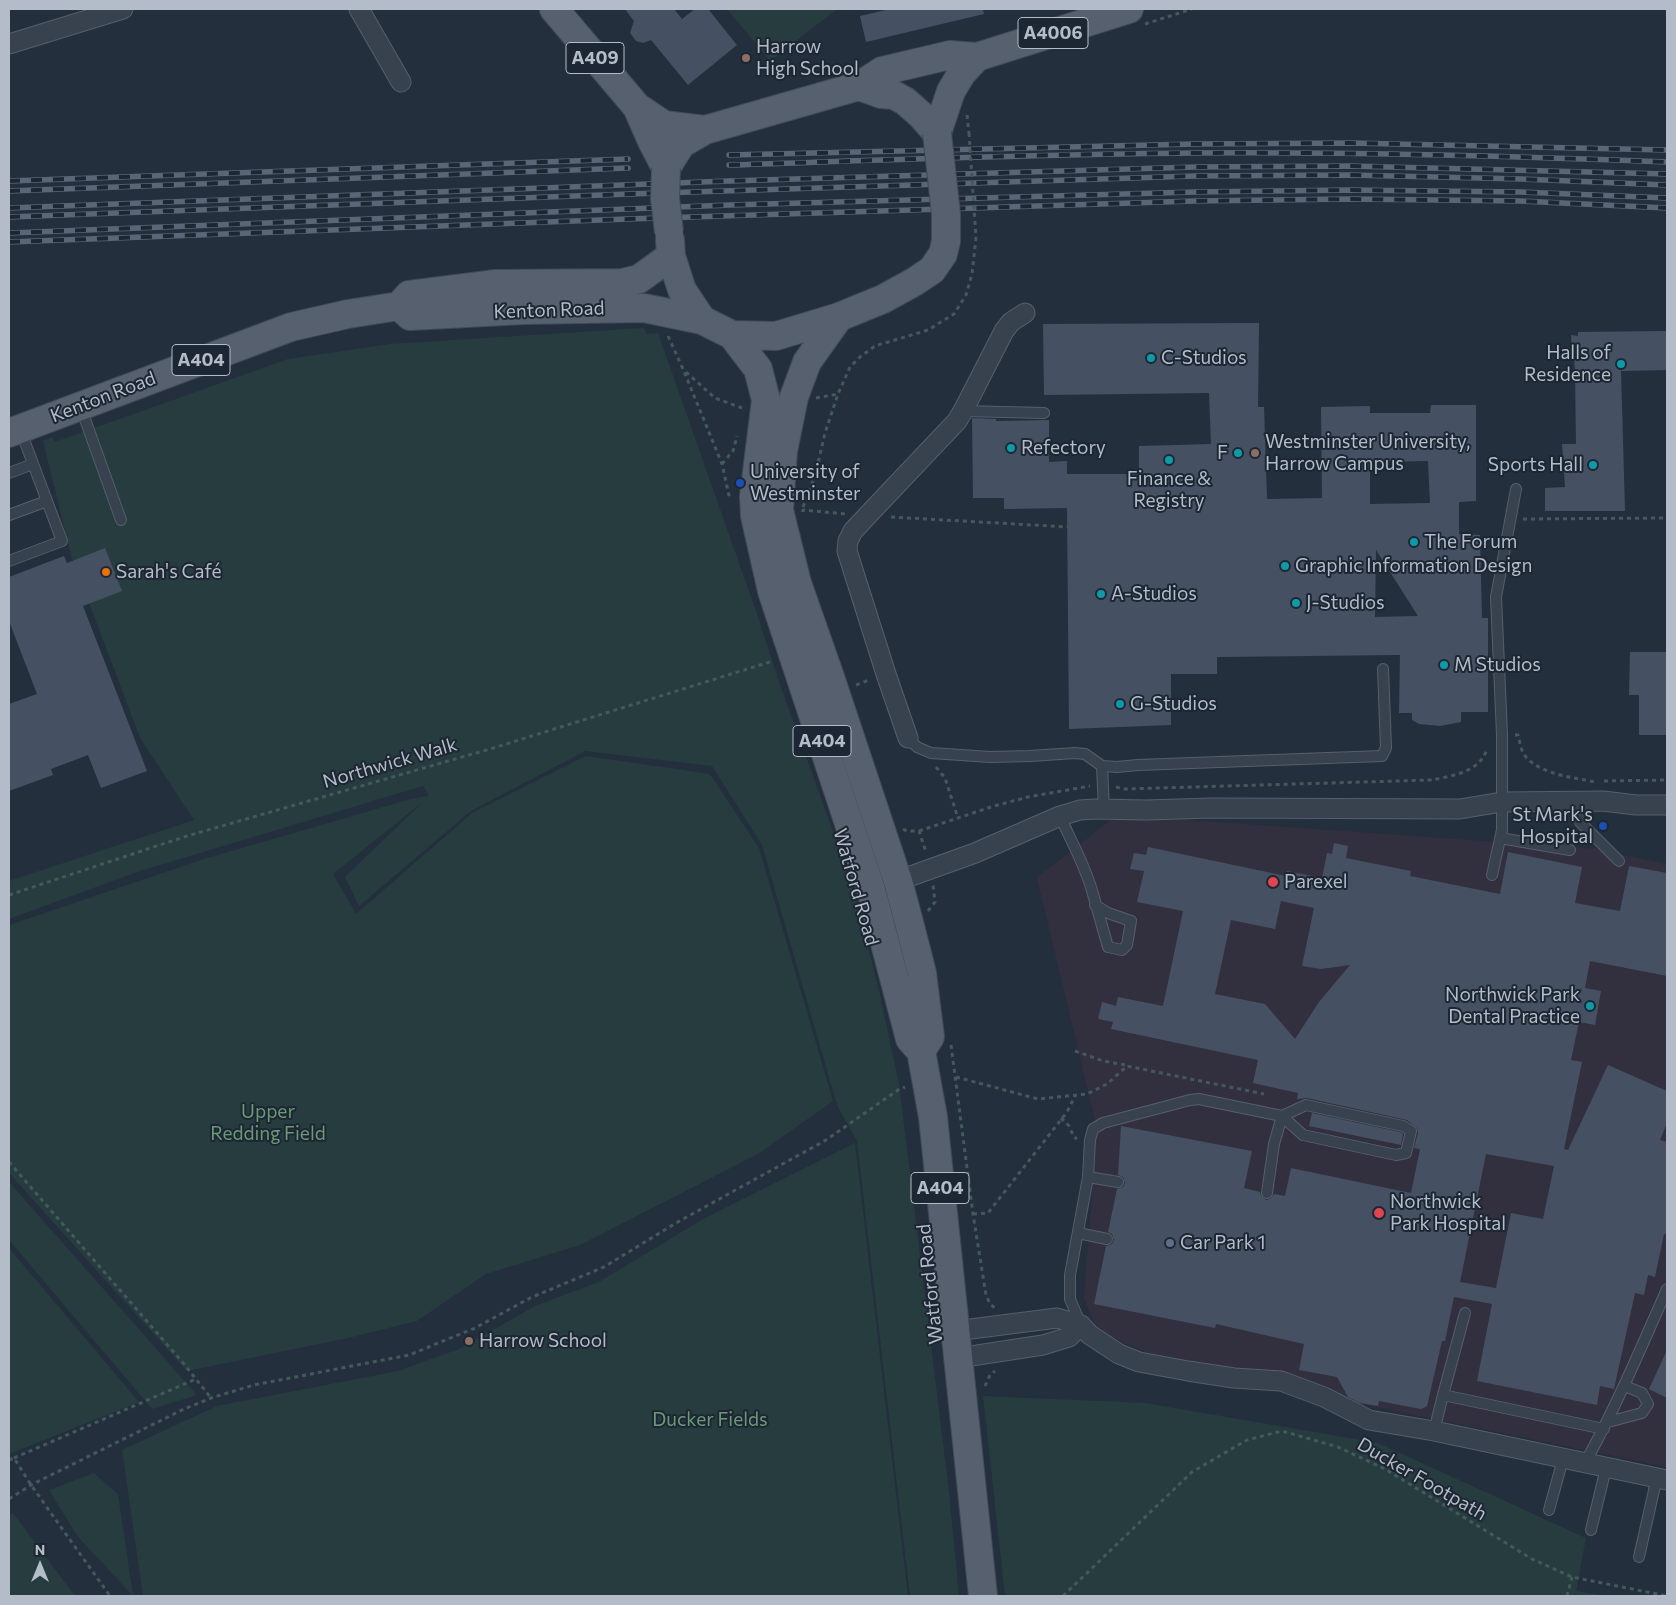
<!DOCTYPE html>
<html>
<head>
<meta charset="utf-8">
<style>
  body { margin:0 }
  #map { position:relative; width:1676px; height:1605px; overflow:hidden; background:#242f3e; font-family:Commissioner,sans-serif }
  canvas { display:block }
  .frame { position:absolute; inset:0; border:10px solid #b4bcc9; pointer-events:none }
  .north { position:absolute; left:15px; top:1540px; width:50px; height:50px; -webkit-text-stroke:4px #1d2633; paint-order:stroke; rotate:0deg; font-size:14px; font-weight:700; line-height:20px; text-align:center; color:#b4bcc9 }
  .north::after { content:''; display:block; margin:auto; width:18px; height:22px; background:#b4bcc9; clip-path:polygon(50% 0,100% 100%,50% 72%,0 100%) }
</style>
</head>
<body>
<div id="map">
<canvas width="1676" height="1605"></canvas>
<div class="frame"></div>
<div class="north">N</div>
</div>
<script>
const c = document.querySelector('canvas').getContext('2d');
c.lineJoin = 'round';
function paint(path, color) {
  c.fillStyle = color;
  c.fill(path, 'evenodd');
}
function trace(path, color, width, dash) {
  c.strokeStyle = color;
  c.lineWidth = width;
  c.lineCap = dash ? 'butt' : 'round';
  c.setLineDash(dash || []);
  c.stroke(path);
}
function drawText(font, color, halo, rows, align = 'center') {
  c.font = font + ' Commissioner,sans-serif';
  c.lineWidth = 4;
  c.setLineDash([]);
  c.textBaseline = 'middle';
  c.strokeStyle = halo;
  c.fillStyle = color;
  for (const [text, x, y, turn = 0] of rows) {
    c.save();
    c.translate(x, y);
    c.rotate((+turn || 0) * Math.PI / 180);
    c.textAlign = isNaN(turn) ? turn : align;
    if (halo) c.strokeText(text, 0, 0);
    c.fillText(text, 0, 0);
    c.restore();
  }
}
const medical = new Path2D(`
  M1117 815 1596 849 1667 864V1467L1181 1367 1098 1331 1084 1298 1097 1128 1037 878Z`);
const green = new Path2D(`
  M727 9H837L770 61Z
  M644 328 646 334 658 333 757 614 778 679 852 884 879 990 899 1084 949 1492 959 1596H910L857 1141 837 1105 762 845 712 766 585 751 471 811 359 906 345 877 423 802 333 874 356 914 472 813 586 756 710 774 759 848 833 1101 758 1154 580 1245 486 1274 417 1321 348 1338 187 1371 9 1173V925L204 859 411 799 429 796 423 786 140 871 9 919V881L194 820 140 738 71 555 43 441 52 437 55 442 288 359 390 344Z
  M855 1143 908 1596H143L122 1450 217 1406 398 1371 459 1349 535 1306 599 1282 705 1218Z
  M9 1182 197 1395 152 1409 9 1240Z
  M9 1248 139 1402 9 1454Z
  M983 1396 1145 1403 1378 1443 1586 1538 1576 1591 1606 1596H1005Z
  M94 1473 118 1494 133 1596 78 1537 49 1490Z
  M13 1513 75 1596H9V1516Z`);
const building = new Path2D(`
  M625 9H674L682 19 695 9H708L737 45 688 85 651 40 643 43 636 41 630 33 634 21Z
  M890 9H983L984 14 866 42 860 16Z
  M1259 323 1258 407H1264L1267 499 1322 498 1321 407 1370 406V413H1430L1431 405H1476V501L1459 502V534L1480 535 1482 618H1488V712H1461V722L1440 726 1419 724 1412 720V713H1399L1400 655 1217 657V674H1171V725L1069 729 1067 508 1004 509V498H973L972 418 996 419V421L1049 420V462L1067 461V474H1139V446L1211 444 1209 393 1044 395 1043 324ZM1428 461 1430 503 1370 504V462ZM1376 550 1418 616 1375 617Z
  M1667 331V370L1621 371 1625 511H1545V488L1565 487 1562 444H1576L1575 371 1574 358 1572 355 1571 335 1578 336V332Z
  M105 548 122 591 83 606 147 771 101 788 88 755 51 769 53 775 9 791V704L37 694 9 621V577L64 556 67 563Z
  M1630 652H1667V735H1639V695H1629Z
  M1334 843 1348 846 1346 858 1411 871 1410 876 1500 894 1508 852 1582 867 1575 903 1620 911 1629 866 1667 873V976L1590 961 1585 988 1601 991 1595 1025 1579 1022 1571 1060 1582 1062 1564 1149 1568 1150 1608 1065 1667 1091V1123L1660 1140 1667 1142V1235L1664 1234 1655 1277 1648 1275 1644 1295 1635 1293 1614 1389 1600 1386 1597 1405 1477 1381 1492 1304 1454 1297 1445 1341H1442L1427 1406 1421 1409 1379 1401 1378 1406 1360 1403 1348 1397 1337 1377 1299 1370 1304 1344 1216 1324 1215 1328 1094 1304 1106 1246 1112 1244 1114 1240 1112 1234 1108 1232 1117 1189 1123 1187 1125 1183 1123 1177 1118 1175 1121 1126 1252 1151 1244 1188 1260 1192 1261 1196 1266 1200 1270 1199 1274 1194 1285 1196 1291 1168 1411 1193 1420 1149 1414 1148 1418 1133 1417 1128 1407 1120 1307 1098 1297 1099 1298 1093 1253 1083 1258 1060 1111 1029 1113 1022 1098 1019 1102 1002 1116 1006 1118 997 1163 1006 1183 911 1137 902 1144 871 1130 869 1134 853 1146 855 1148 847 1286 876 1287 871 1322 878 1327 853 1332 854ZM1281 901 1314 908 1302 966 1321 969 1350 965 1319 1002 1295 1039 1265 1004 1215 994 1231 920 1275 929ZM1486 1154 1554 1166 1543 1219 1511 1213 1496 1288 1460 1282Z
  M1312 1113 1400 1132 1403 1134 1401 1145 1309 1126Z
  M1667 1350V1398L1649 1389Z`);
const path = new Path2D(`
  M1145 24 1192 9
  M967 115 969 133
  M668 336 683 369 722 464 730 500
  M686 372 715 398 742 408
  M816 398 838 394
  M722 464 733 451 737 436
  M803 507 815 476 825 433 838 394 850 367 860 357 875 346 928 330 954 314 966 295 972 274 976 238
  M803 512V510L845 514
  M891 517 1068 527
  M1523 519 1667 518
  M856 685 869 680
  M1515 735H1518C1520 743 1521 751 1526 757 1540 774 1575 778 1595 782
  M936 767 945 778 958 818
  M1604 781 1667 780
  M1116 787 1125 789 1431 780C1452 776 1480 772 1487 749
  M903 829 907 831H919L926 852
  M919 831 994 806 1028 797 1090 786
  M9 895 187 836 490 749 773 661
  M928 911 935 902 933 885
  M951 1045 973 1214 986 1295 990 1304 995 1308
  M1075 1051 1103 1061 1126 1065
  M956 1077 1038 1099 1087 1094 1107 1084 1127 1066 1264 1094
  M1061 1118 1069 1126 1074 1137 1077 1139
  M9 1162 184 1364 211 1398
  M973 1214 988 1213 1067 1112 1075 1096
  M985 1386 990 1375 995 1371
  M14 1458 196 1379
  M9 1460 14 1458 31 1485 110 1596
  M9 1499 31 1485 184 1409 211 1398 254 1385 409 1355 475 1328 530 1298 604 1267 676 1223 826 1140 898 1090 905 1087
  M1063 1596 1192 1472 1247 1440 1282 1431 1338 1447 1385 1469 1532 1559 1572 1577 1667 1596
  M1567 1596 1572 1577`);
const service = new Path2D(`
  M81 408 121 520
  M963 411 1044 413
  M9 473 33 464
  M9 515 47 501
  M9 561 62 541 20 429
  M908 738 917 747 931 753 990 757 1030 756 1075 753 1085 754 1102 766 1104 809
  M1102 766 1117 767 1138 765 1382 756 1386 748 1383 669
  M1579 801 1580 822 1619 861
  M1060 816C1071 841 1086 867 1093 894 1098 912 1103 929 1108 947L1122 950 1127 945 1131 921 1108 913 1095 905
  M1500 838 1570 850
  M1492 875 1502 830V735L1496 597 1516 489
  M1088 1177 1118 1182
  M1078 1233 1107 1239
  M1081 1325 1070 1299V1275L1088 1177 1090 1140 1093 1129 1103 1123 1190 1100 1199 1099 1282 1116 1303 1135 1396 1155 1406 1153 1411 1131 1403 1126 1306 1105 1282 1116 1274 1144 1267 1193
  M1443 1395 1604 1429
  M1608 1422 1642 1413 1648 1404 1642 1393 1625 1386
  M1434 1431 1443 1395 1465 1313
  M1585 1463C1616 1407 1641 1348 1667 1289
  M1549 1510 1563 1459
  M1591 1530 1606 1468
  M1639 1557 1657 1477`);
const minor = new Path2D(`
  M359 9 401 82
  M9 44 123 9
  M908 738 886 674 847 551 848 541 853 531 867 516 957 421 963 411 1004 331 1011 322 1025 313
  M886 885 975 853 1060 816 1080 810 1095 809 1146 810 1212 808 1460 809 1502 802 1603 801 1636 805H1667
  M955 1331 1057 1318 1081 1325 1090 1335 1119 1354 1139 1362 1188 1371 1234 1378 1281 1381 1324 1397 1369 1420 1434 1431 1667 1480
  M958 1358 1043 1345 1069 1337 1081 1325`);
const primary = new Path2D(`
  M554 9 637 107 664 125 705 130
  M859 86 882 71 950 55 977 57 1129 9
  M637 107 651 139 666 168
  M666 168 681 144 705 130 859 86 881 94 894 95 905 101 921 115 937 133 951 91 962 73 977 57
  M670 240 671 256 682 290 702 320 732 335 776 336 839 317 883 299 914 282 932 270 943 254 946 241
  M399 306 410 316 524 310 644 308 702 320
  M839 317 807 362 794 397 783 451 779 510 797 583 830 677 898 881 910 926 922 973 930 1037 921 1051
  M732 335 758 369 766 400 754 496 755 516 772 591 871 890 910 1039 921 1051 933 1117 983 1596
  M9 433 291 327 348 314 399 306 409 295 496 284 622 283 639 279 671 256`);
const rail = new Path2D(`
  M729 155 1195 144 1350 143 1667 150
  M729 165C885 160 1040 154 1196 153 1353 152 1510 156 1667 162
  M9 181 628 159
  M9 191 628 168
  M9 208 729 181 1195 167 1350 166 1667 174
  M9 217 629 194 1195 176 1350 175 1521 179 1667 185
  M9 233 730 205 1195 192 1350 190 1521 192 1667 198
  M9 242 628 219 1195 201 1350 199 1520 201 1667 208`);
const pathBridge = new Path2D(`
  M969 133 976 238`);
const primaryBridge = new Path2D(`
  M937 133 946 214V241
  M666 168 665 198 669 232`);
const markers = [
  [746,58,5,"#8d6e63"],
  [1151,358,5,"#0f9aa8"],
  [1621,364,5,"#0f9aa8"],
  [1011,448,5,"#0f9aa8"],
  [1238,453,5,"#0f9aa8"],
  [1255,453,5,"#8d6e63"],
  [1169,460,5,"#0f9aa8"],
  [1593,465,5,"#0f9aa8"],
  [740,483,5,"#1a4fb4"],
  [1414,542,5,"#0f9aa8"],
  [1285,566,5,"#0f9aa8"],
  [106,572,5,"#e8710a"],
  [1101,594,5,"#0f9aa8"],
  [1296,603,5,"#0f9aa8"],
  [1444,665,5,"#0f9aa8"],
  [1120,704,5,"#0f9aa8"],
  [1603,826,5,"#1a4fb4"],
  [1273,882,6,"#e0444e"],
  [1590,1006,5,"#0f9aa8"],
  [1379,1213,6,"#e0444e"],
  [1170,1243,5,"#5c6f8a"],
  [469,1341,5,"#8d6e63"]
];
const shields = [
  [1053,33,70],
  [595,58,58],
  [201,360,58],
  [822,741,58],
  [940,1188,58]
];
const shieldNames = [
  ["A4006",1053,33],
  ["A409",595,58],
  ["A404",201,360],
  ["A404",822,741],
  ["A404",940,1188]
];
const poiNames = [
  ["Harrow",756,47],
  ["High School",756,69],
  ["Halls of",1611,353,"right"],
  ["Residence",1611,375,"right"],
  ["C-Studios",1161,358],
  ["Westminster University,",1265,442],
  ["Harrow Campus",1265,464],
  ["Refectory",1021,448],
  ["F",1228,453,"right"],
  ["Sports Hall",1583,465,"right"],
  ["University of",750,472],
  ["Westminster",750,494],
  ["Finance &",1169,479,"center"],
  ["Registry",1169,501,"center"],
  ["The Forum",1424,542],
  ["Graphic Information Design",1295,566],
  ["Sarah's Café",116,572],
  ["A-Studios",1111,594],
  ["J-Studios",1306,603],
  ["M Studios",1454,665],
  ["G-Studios",1130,704],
  ["St Mark's",1593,815,"right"],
  ["Hospital",1593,837,"right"],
  ["Parexel",1284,882],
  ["Northwick Park",1580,995,"right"],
  ["Dental Practice",1580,1017,"right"],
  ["Northwick",1390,1202],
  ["Park Hospital",1390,1224],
  ["Car Park 1",1180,1243],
  ["Harrow School",479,1341]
];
const streetNames = [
  ["Kenton Road",549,310,-2],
  ["Kenton Road",103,397,-21],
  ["Northwick Walk",390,763,-16],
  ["Watford Road",856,887,74],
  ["Watford Road",930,1284,-96],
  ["Ducker Footpath",1422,1479,30]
];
const parkNames = [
  ["Upper",268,1112],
  ["Redding Field",268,1134],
  ["Ducker Fields",710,1420]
];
paint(medical, '#32303f');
paint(green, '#263c3f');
paint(building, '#455162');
trace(service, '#565f6c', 12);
trace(minor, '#565f6c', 21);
trace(primary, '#414a57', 30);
trace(path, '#44595c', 3, [4, 4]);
trace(service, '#38414e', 10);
trace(minor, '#38414e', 19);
trace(primary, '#56606e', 28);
trace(rail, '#5a6575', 5.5);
trace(rail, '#1d2633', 4, [11]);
trace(primaryBridge, '#414a57', 30, []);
trace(pathBridge, '#44595c', 3, [4, 4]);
trace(primaryBridge, '#56606e', 28);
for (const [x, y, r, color] of markers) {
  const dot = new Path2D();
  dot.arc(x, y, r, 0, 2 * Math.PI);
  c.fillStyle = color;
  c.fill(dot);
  trace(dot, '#1d2633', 2);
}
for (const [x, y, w] of shields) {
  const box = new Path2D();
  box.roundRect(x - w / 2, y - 15.5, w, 31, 4);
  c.fillStyle = '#1d2633';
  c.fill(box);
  trace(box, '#b4bcc9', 1);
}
drawText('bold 18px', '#b4bcc9', null, shieldNames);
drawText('19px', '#b4bcc9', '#1d2633', poiNames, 'left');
drawText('19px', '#b4bcc9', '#1d2633', streetNames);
drawText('19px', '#6b9a76', '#1d2633', parkNames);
</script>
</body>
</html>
